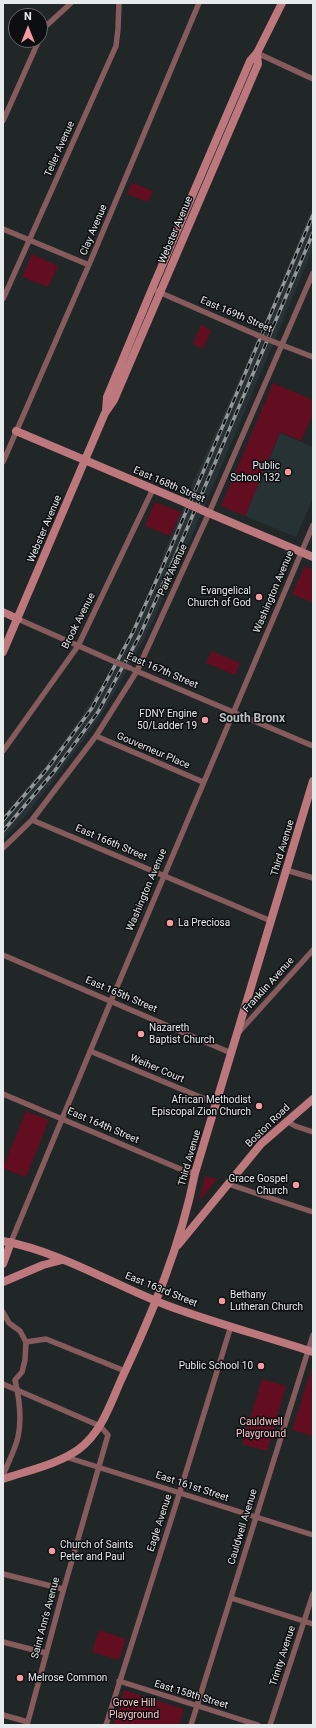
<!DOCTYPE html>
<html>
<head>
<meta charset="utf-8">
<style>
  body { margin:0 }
  #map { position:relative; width:316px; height:1728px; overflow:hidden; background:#212627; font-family:Roboto,sans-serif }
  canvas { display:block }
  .frame { position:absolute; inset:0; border:4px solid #e7eaeb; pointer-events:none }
  .north { position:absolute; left:8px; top:8px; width:40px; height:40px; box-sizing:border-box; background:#0c0e0f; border:1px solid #646667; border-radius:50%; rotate:0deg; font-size:11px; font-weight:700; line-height:16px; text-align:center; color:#e7eaeb }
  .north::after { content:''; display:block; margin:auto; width:14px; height:18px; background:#f49aa1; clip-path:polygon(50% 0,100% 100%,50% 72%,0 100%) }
</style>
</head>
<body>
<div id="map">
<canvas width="316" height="1728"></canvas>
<div class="frame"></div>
<div class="north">N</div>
</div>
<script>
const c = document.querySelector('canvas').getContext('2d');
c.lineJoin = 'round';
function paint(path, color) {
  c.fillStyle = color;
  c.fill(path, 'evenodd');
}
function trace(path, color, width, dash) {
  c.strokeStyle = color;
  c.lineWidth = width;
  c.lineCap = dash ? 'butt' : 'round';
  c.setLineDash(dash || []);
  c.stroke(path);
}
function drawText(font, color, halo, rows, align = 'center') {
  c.font = font + ' Roboto,sans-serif';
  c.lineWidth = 3;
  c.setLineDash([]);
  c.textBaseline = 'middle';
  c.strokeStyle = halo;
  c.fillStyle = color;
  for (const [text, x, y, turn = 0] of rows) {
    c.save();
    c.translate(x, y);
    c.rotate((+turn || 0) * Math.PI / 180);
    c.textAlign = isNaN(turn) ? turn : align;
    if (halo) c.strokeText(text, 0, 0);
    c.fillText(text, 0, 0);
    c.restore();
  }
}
const built = new Path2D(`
  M313 206V249L178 569 176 568 153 622 119 685 96 723 61 771 26 815 3 840V817L46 765 77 723 107 676 141 612 162 562V557L190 492 189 491 262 329Z
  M280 433 313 447V498L296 537 245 516Z`);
const green = new Path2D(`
  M132 183 153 191 148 202 127 194Z
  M32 254 58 266 48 287 22 277Z
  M201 325 211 330 203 349 193 344Z
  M273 383 313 400V414L301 441 280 432 245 516 221 506Z
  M155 502 181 512 170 536 145 526Z
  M305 566 313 570V603L292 594Z
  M211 651 240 663 235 675 206 663Z
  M26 1111 49 1120 26 1177 3 1168Z
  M205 1176 217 1179 199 1202Z
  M312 1367H313V1436L292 1430Z
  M262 1379 286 1386 267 1451 242 1444Z
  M99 1630 126 1639 119 1660 92 1652Z
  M124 1690 184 1709 179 1725H113Z`);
const street = new Path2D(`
  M40 39 46 26 71 3
  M257 53 313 79
  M3 121 39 40
  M3 229 89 265
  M152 289 257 335
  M3 299 116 46 118 29 119 3
  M274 342 313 357
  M3 462 91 260 199 3
  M18 619 115 662
  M134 670 313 746
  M96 736 203 782
  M3 751 78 646 153 489
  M32 820 271 921
  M3 848 32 820 96 736 137 671 209 513 313 273
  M286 870 313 878
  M3 955 231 1053
  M239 1032 313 950
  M90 1051 217 1104
  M3 1094 185 1171 195 1173
  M287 1121 295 1126 313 1132
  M228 1184 313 1212
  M11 1242 111 1001 313 525
  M3 1312 9 1323 20 1331 26 1342 25 1360 22 1372 15 1380C19 1397 22 1419 18 1437 15 1450 8 1463 3 1475
  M26 1342 46 1339 125 1371
  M3 1384 100 1426 108 1435 62 1595 27 1725
  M66 1457 313 1535
  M182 1485 231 1326
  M3 1574 63 1589
  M231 1598 313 1624
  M3 1642 46 1653
  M119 1681 258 1725
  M3 1715 28 1722
  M106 1725 177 1501
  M191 1725 313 1335
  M270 1725 313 1594`);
const secondary = new Path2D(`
  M106 411 107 397 152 289 250 61 257 53 282 3
  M16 431 184 502
  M204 511 313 557
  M3 612 18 619
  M3 652 105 413 114 400 258 64 257 53
  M3 1241C61 1252 112 1284 166 1305 214 1323 264 1336 313 1352
  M178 1245 261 1144 313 1099
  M3 1264 11 1242
  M3 1282 43 1265 62 1260
  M3 1479C26 1471 59 1464 79 1449 101 1433 110 1405 121 1380 152 1314 181 1245 195 1173L313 781`);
const rail = new Path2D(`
  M3 820 47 769 92 708 133 632 162 568 313 215
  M3 831 53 773 98 712 140 635 169 571 313 233`);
const streetBridge = new Path2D(`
  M257 335 274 342
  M115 662 130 668
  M177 1501 182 1485`);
const secondaryBridge = new Path2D(`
  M184 502 204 511`);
const markers = [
  [288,472,4,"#f49aa1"],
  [259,597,4,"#f49aa1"],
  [205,720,4,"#f49aa1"],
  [170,923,4,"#f49aa1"],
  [141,1034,4,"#f49aa1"],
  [259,1106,4,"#f49aa1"],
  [296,1185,4,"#f49aa1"],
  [222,1301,4,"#f49aa1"],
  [261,1366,4,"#f49aa1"],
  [52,1551,4,"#f49aa1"],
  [20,1678,4,"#f49aa1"]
];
const streetNames = [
  ["Teller Avenue",60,149,-66],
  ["Clay Avenue",94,230,-67],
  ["Webster Avenue",176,230,-67],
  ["East 169th Street",236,315,23],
  ["East 168th Street",169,485,23],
  ["Webster Avenue",45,529,-67],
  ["Park Avenue",173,570,-65],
  ["Washington Avenue",274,592,-67],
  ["Brook Avenue",79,621,-63],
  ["East 167th Street",162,671,23],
  ["Gouverneur Place",153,751,23],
  ["East 166th Street",111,843,23],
  ["Third Avenue",283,848,-73],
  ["Washington Avenue",147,890,-67],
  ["Franklin Avenue",269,985,-48],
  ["East 165th Street",121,995,23],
  ["Weiher Court",157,1069,23],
  ["East 164th Street",103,1126,23],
  ["Boston Road",268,1126,-44],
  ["Third Avenue",190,1158,-74],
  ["East 163rd Street",161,1290,22],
  ["East 161st Street",192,1487,18],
  ["Eagle Avenue",160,1523,-72],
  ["Cauldwell Avenue",243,1527,-73],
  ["Saint Ann's Avenue",46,1618,-75],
  ["Trinity Avenue",283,1656,-72],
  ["East 158th Street",191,1695,17]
];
const poiNames = [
  ["Public",280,466],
  ["School 132",280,478],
  ["Evangelical",251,591],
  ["Church of God",251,603],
  ["FDNY Engine",197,714],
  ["50/Ladder 19",197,726],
  ["La Preciosa",178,923,"left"],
  ["Nazareth",149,1028,"left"],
  ["Baptist Church",149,1040,"left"],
  ["African Methodist",251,1100],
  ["Episcopal Zion Church",251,1112],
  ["Grace Gospel",288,1179],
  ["Church",288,1191],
  ["Bethany",230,1295,"left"],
  ["Lutheran Church",230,1307,"left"],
  ["Public School 10",253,1366],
  ["Church of Saints",60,1545,"left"],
  ["Peter and Paul",60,1557,"left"],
  ["Melrose Common",28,1678,"left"]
];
const parkNames = [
  ["Cauldwell",261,1422],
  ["Playground",261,1434],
  ["Grove Hill",134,1703],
  ["Playground",134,1715]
];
const quarterNames = [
  ["South Bronx",252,719]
];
paint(built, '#273235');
paint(green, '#630d21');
trace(street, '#865b5d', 5.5);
trace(secondary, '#bd787d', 8);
trace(rail, '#939798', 3.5);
trace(rail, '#0c0e0f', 2, [6]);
trace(streetBridge, '#865b5d', 5.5);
trace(secondaryBridge, '#bd787d', 8);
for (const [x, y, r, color] of markers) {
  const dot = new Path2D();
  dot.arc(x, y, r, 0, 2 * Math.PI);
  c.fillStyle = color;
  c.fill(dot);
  trace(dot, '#0c0e0f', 1.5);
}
drawText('10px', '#e7eaeb', '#0c0e0f', streetNames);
drawText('10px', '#e7eaeb', '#0c0e0f', poiNames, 'right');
drawText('10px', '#fdc6c9', '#0c0e0f', parkNames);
drawText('bold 12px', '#bcc2c3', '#0c0e0f', quarterNames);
</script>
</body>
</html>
